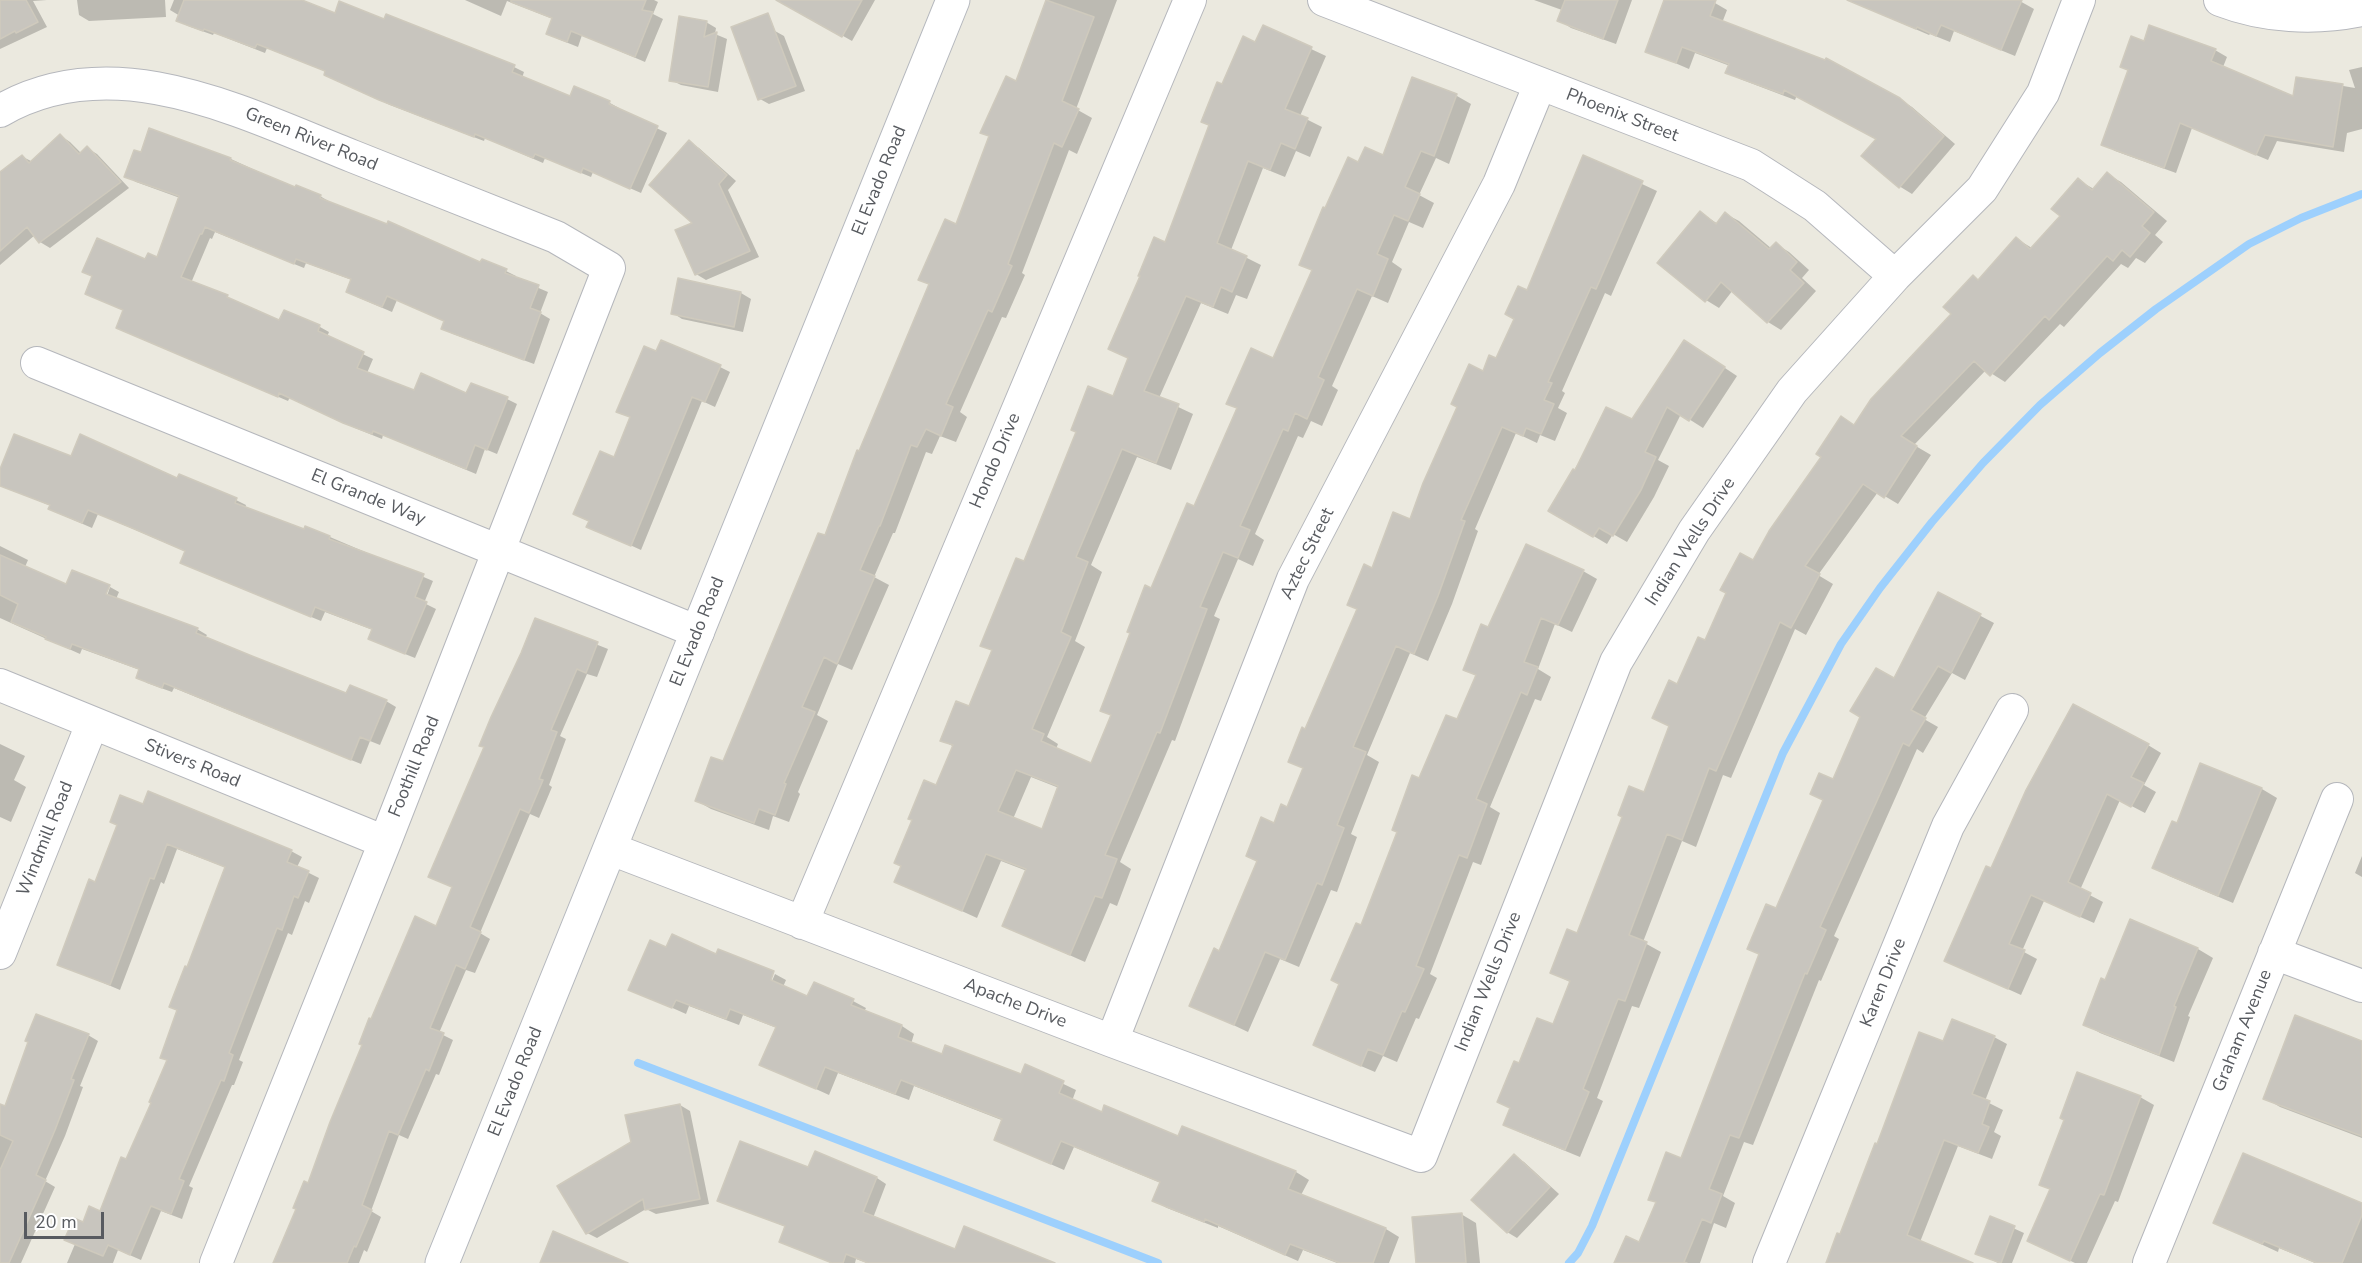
<!DOCTYPE html>
<html>
<head>
<meta charset="utf-8">
<style>
  body { margin:0 }
  #map { position:relative; width:2362px; height:1263px; overflow:hidden; background:#ebe9df; font-family:"Nunito Sans",sans-serif }
  canvas { display:block }
  .scale { position:absolute; left:24px; top:1212px; width:80px; height:27px; box-sizing:border-box; border:3px solid #585b60; border-top:0; padding-left:8px; font-size:18px; line-height:21px; white-space:nowrap; color:#585b60; -webkit-text-stroke:4px #fff; paint-order:stroke }
</style>
</head>
<body>
<div id="map">
<canvas width="2362" height="1263"></canvas>
<div class="scale">20 m</div>
</div>
<script>
const c = document.querySelector('canvas').getContext('2d');
c.lineJoin = 'round';
function paint(path, color) {
  c.fillStyle = color;
  c.fill(path, 'evenodd');
}
function trace(path, color, width, dash) {
  c.strokeStyle = color;
  c.lineWidth = width;
  c.lineCap = dash ? 'butt' : 'round';
  c.setLineDash(dash || []);
  c.stroke(path);
}
function drawText(font, color, halo, rows, align = 'center') {
  c.font = font + ' "Nunito Sans",sans-serif';
  c.lineWidth = 4.5;
  c.setLineDash([]);
  c.textBaseline = 'middle';
  c.strokeStyle = halo;
  c.fillStyle = color;
  for (const [text, x, y, turn = 0] of rows) {
    c.save();
    c.translate(x, y);
    c.rotate((+turn || 0) * Math.PI / 180);
    c.textAlign = isNaN(turn) ? turn : align;
    if (halo) c.strokeText(text, 0, 0);
    c.fillText(text, 0, 0);
    c.restore();
  }
}
const shadow = new Path2D(`
  M0 0H47L33 1 47 27 0 49Z
  M77 0H165L166 17 89 21 79 15Z
  M174 0H298L335 15 514 67 524 72 522 78 570 98 574 88 610 103 619 108 618 110 667 133 641 193 593 172 591 177 545 158 543 163 485 138 484 141 390 105 335 80 326 74 327 72 267 48 265 53 214 33 213 35 188 26 178 21 180 16 170 10Z
  M465 0H654L658 2 653 14 663 19 645 62 582 35 578 47 558 39 548 33 553 19 507 1 501 16Z
  M791 0H875L852 41 788 5Z
  M1047 0H1117L1076 109 1092 118 1077 154 1069 150 1022 273 1025 275 1006 318 1002 317 960 412 967 417 956 442 940 436 932 454 926 452 895 533H893L874 577 889 585 852 670 838 664 817 715 828 721 798 792 800 794 789 822 773 816 769 830 711 809 697 801 724 763 826 537 1017 83Z
  M1534 0H1632L1616 44 1571 28 1559 20 1562 10Z
  M1666 0H1707L1715 3 1727 10 1722 23 1899 99 1912 107 1955 144 1912 194 1899 186 1878 139 1797 95 1795 100 1740 79 1727 72 1730 66 1695 53 1689 69 1647 51Z
  M1867 0H2018L2034 9 2015 56 1954 31 1950 42 1930 34 1929 35 1892 19 1879 12Z
  M706 22 716 28 715 34 727 39 718 92 681 85 671 80Z
  M1264 27 1326 56 1300 116 1322 127 1310 157 1296 151 1285 177 1263 168 1231 250 1261 265 1247 299 1236 295 1228 314 1201 303 1159 398 1193 414 1171 470 1137 457 1091 565 1102 572 1075 641 1085 647 1047 737 1058 744 1056 749 1091 765 1112 716 1102 710 1152 590 1274 360 1314 271 1301 264 1326 210 1359 164 1384 157 1413 79 1457 96 1471 104 1449 164 1436 158 1419 195 1434 203 1423 228 1409 222 1392 262 1402 269 1388 303 1372 296 1332 386 1338 390 1322 426 1311 421 1303 438 1298 436 1255 534 1264 540 1253 566 1238 559 1214 616 1220 619 1175 741 1172 740 1120 862 1131 869 1117 906 1110 903 1085 962 1004 926 1027 871 1001 861 977 918 896 881 954 747 942 740 970 708 993 651 982 645 1114 397 1129 359 1110 348 1165 244 1211 126 1223 86 1256 44ZM1031 777 1059 788 1043 831 1013 819Z
  M775 31 784 36 805 91 769 104 760 99Z
  M2145 43 2215 50 2227 57 2223 67 2294 98 2297 78 2355 88 2349 70 2362 67V129L2347 133 2344 152 2277 141 2268 160 2192 128 2176 173 2115 151 2103 144Z
  M150 130 231 159 296 189 320 196 330 202 329 204 481 264 506 271 516 276 515 278 548 292 540 313 550 319 534 364 453 334 443 329 446 322 397 300 392 312 357 297 347 291 352 280 306 263 304 268 215 232 212 239 210 238 191 283 280 322 284 312 320 327 329 332 327 337 373 359 367 373 415 392 507 399 517 404 497 454 485 449 476 474 383 435 382 439 355 428 290 397 288 401 118 328 125 311 87 294 93 277 84 272 158 259 180 198 136 182 126 176 142 154Z
  M61 136 70 142 82 154 87 148 97 154 129 188 50 248 40 242 35 235 0 265V174L23 157 33 162Z
  M689 142 699 148 736 181 728 190 759 257 706 280 696 274Z
  M1584 157 1657 191 1611 296 1605 293 1562 391 1565 393 1558 408 1567 413 1555 441 1540 435 1537 443 1516 433 1475 529 1478 531 1452 604 1428 661 1410 653 1367 755 1379 762 1351 834 1357 837 1337 892 1331 890 1299 967 1280 959 1248 1032 1191 1005 1220 953 1258 862 1248 856 1288 809 1304 769 1290 761 1306 731 1358 610 1373 570 1411 521 1484 373 1497 360Z
  M2107 174 2121 182 2167 221 2155 235 2163 242 2145 263 2136 258 2128 268 2121 264 2064 327 2060 324 2005 382 1986 370 1914 445 1931 455 1898 504 1878 492 1818 575 1833 584 1806 635 1795 629 1731 778 1723 775 1696 847 1682 841 1643 942 1661 952 1639 1008 1632 1006 1597 1098 1603 1101 1580 1157 1519 1132 1505 1124 1512 1109 1520 1065 1554 1026 1570 982 1552 973 1578 935 1645 794 1671 727 1678 686 1754 562 1855 426 1953 314 1973 277 1979 281 2017 239 2032 248 2062 216 2078 180 2094 189Z
  M1701 213 1718 224 1726 214 1739 221 1772 249 1776 244 1789 252 1809 270 1802 278 1816 291 1781 330 1768 322 1733 290 1719 308 1706 300Z
  M680 280 741 293 751 299 743 332 682 319 673 313Z
  M1698 350 1737 376 1703 428 1681 414 1658 460 1669 466 1654 497 1627 542 1613 534 1607 544 1550 510 1585 452 1633 421Z
  M720 367 730 372 715 407 702 401 641 550 588 526 590 522 575 514 615 459 632 418 618 411Z
  M72 458 178 480 236 500 246 505 245 508 305 531 330 537 433 581 424 603 436 609 415 658 380 644 373 630 325 612 321 621 192 568 182 563 187 552 98 514 92 528 60 514 50 508 51 506 0 485V473Z
  M0 546 28 560 25 567 102 600 105 602 110 587 119 592 116 599 197 629 207 635 205 638 347 695 386 701 396 707 380 745 370 741 361 764 174 688 172 692 147 683 138 677 140 670 82 649 80 654 0 618Z
  M1583 571 1597 579 1572 632 1555 624 1538 669 1551 677 1541 701 1535 699 1490 807 1500 813 1481 865 1473 862 1430 974 1437 978 1419 1019 1416 1018 1397 1062 1383 1056 1375 1072 1328 1052 1315 1044 1420 780 1458 721 1477 676 1465 670 1489 629Z
  M1939 594 1994 623 1965 680 1952 673 1924 719 1938 727 1923 753 1917 749 1834 936 1839 939 1821 981 1819 980 1753 1145 1744 1142 1723 1196 1735 1203 1726 1228 1714 1223 1700 1263H1616L1640 1244 1658 1203 1650 1199 1681 1160 1760 954 1749 948 1777 910 1825 801 1812 794 1833 781 1894 680Z
  M535 620 608 649 597 677 587 674 560 736 566 739 549 785 552 787 539 818 530 814 480 933 490 939 475 973 466 970 439 1033 453 1040 439 1075 436 1074 408 1139 399 1135 371 1211 381 1217 367 1252 364 1250 359 1263H275L309 1185 372 1021 437 928 453 887 485 747Z
  M0 744 25 756 14 780 26 787 11 822 0 817Z
  M2148 745 2161 753 2144 785 2156 792 2145 813 2120 800 2080 890 2103 902 2094 923 2044 901 2022 951 2037 959 2021 995 1946 961 1992 870Z
  M2262 789 2277 798 2233 903 2169 876 2154 868 2178 825Z
  M149 793 291 851 302 857 297 867 319 878 309 903 305 901 292 935 288 933 239 1060 243 1062 234 1085H232L189 1186 193 1188 182 1219 161 1211 141 1260 118 1250 113 1263H67L75 1244 66 1239 101 1213 153 1103 168 1061 162 1057 179 1011 188 969 227 868 177 849 164 884 161 882 120 990 59 964 96 884 144 806Z
  M2362 856V877L2355 873Z
  M2131 921 2198 949 2213 958 2188 1016 2190 1017 2174 1062 2100 1033 2085 1024 2106 982Z
  M775 974 786 980 783 987 808 998 814 984 853 1001 866 1008 864 1012 902 1026 914 1034 911 1044 943 1056 1022 1076 1026 1066 1076 1090 1072 1101 1102 1114 1179 1138 1258 1156 1296 1172 1309 1180 1301 1195 1386 1229 1399 1237 1389 1263H1337L1303 1250 1298 1261 1218 1226V1228L1167 1208 1154 1201 1161 1183 1074 1147 1064 1170 1009 1146 996 1139 1004 1121 914 1086 909 1100 838 1073 829 1095 761 1064 777 1028 743 1015 739 1025 689 1006 686 1014 630 989 769 988Z
  M88 1035 98 1041 80 1086 83 1087 65 1136 45 1181 55 1187 21 1263H0V1117L6 1108Z
  M1994 1037 2007 1044 1985 1101 2003 1110 1994 1132 2001 1136 1992 1159 1958 1146 1920 1242 1962 1263H1828L1878 1146 1944 1043Z
  M2362 1041V1138L2280 1107 2265 1098Z
  M2140 1097 2154 1105 2118 1202 2115 1201 2087 1263H2075L2028 1241 2051 1190 2041 1184Z
  M680 1105 690 1111 709 1204 656 1214 646 1209 597 1238 587 1233 632 1143Z
  M1514 1156 1524 1162 1559 1194 1517 1238 1507 1232Z
  M809 1169 877 1178 886 1184 873 1218 955 1251 1027 1263H867L856 1259 855 1263H831L781 1241 786 1227 719 1200Z
  M2362 1204V1263H2315L2279 1248 2278 1252 2215 1223Z
  M1461 1214 1476 1223 1480 1263H1418Z
  M1991 1218 2024 1233 2012 1263H1998L1977 1253Z`);
const stream = new Path2D(`
  M638 1063 1158 1263
  M1569 1263 1578 1253 1592 1226 1783 753 1841 644 1880 588 1932 522 1983 463 2040 405 2100 353 2156 309 2249 244 2301 218 2362 194`);
const building = new Path2D(`
  M0 0H26L38 22 16 33 15 31 0 39Z
  M184 0H302L335 13 339 1 384 19 386 14 515 65 512 72 570 96 574 86 610 101 609 104 658 126 630 189 583 168 581 173 535 154 533 158 475 134 474 137 379 100 324 75 325 71 257 44 255 48 204 29 203 31 176 21Z
  M511 0H646L642 10 653 12 635 57 571 31 567 42 546 34 552 18 511 2Z
  M776 0H862L842 37Z
  M1046 0 1094 17 1062 101 1079 109 1062 147 1054 143 1008 264 1012 266 992 312 988 310 946 404 953 407 941 436 926 429 917 447 911 445 880 526H879L860 570 875 576 837 664 824 657 802 707 815 712 784 783 786 784 775 815 759 809 754 823 695 801 711 757 723 761 818 533 825 535 857 450 859 451 929 284 918 280 945 219 956 224 989 136 980 133 1006 76 1016 81Z
  M1565 0H1618L1603 39 1557 21Z
  M1664 0H1716L1710 16 1825 60 1826 58 1900 98 1944 136 1899 188 1861 156 1876 139 1784 90 1783 94 1725 73 1729 64 1682 47 1676 63 1645 52Z
  M1847 0H2022L2001 50 1941 25 1936 36 1917 27 1916 29Z
  M768 13 796 86 758 100 731 27Z
  M679 16 707 21 704 37 717 32 708 87 669 81Z
  M1263 25 1312 47 1285 109 1308 118 1295 149 1281 143 1270 170 1248 161 1217 243 1247 256 1232 292 1221 287 1213 307 1186 296 1144 391 1179 404 1156 463 1122 449 1076 557 1088 562 1061 632 1071 637 1032 729 1044 734 1041 741 1091 763 1111 715 1100 711 1130 633 1127 632 1145 585 1151 588 1187 503 1194 506 1237 408 1226 404 1251 348 1273 358 1312 270 1299 265 1323 207 1325 208 1348 157 1358 162 1365 147 1383 155 1412 77 1457 94 1434 156 1421 151 1405 187 1420 194 1408 221 1394 215 1377 254 1388 259 1373 296 1357 289 1318 377 1324 380 1307 419 1295 413 1288 431 1283 429 1240 526 1250 530 1238 558 1223 552 1200 607 1207 609 1160 733 1157 732 1105 855 1117 859 1102 898 1095 896 1070 955 1002 926 1026 869 986 854 962 911 894 882 901 866 894 863 912 820 908 819 924 780 936 785 953 745 940 741 956 701 969 706 992 650 980 646 1016 558 1024 561 1076 432 1071 430 1088 386 1113 396 1128 358 1108 349 1140 276H1138L1154 237 1165 242 1209 125 1201 122 1217 82 1222 84 1243 36 1255 42ZM1016 770 1058 786 1042 829 998 811Z
  M2149 25 2216 49 2211 61 2293 96 2296 77 2343 84 2333 147 2265 135 2256 155 2180 123 2164 168 2101 145 2128 70 2120 67 2131 36 2144 41Z
  M149 128 231 158 230 160 295 187 296 185 321 195 320 198 387 224 388 221 480 262 482 259 507 269 505 273 539 285 530 308 541 312 524 360 441 329 444 321 387 296 382 307 346 292 351 279 296 259 294 264 205 227 202 234H200L181 277 228 295 227 297 279 320 284 310 320 325 318 331 364 352 357 368 414 390 421 373 466 393 471 383 508 397 487 450 475 445 466 469 373 431 372 434 343 423 279 393 278 397 116 328 123 310 85 294 92 276 82 272 97 238 145 259 148 253 157 257 179 196 124 177 134 150 141 152Z
  M60 134 79 154 87 146 121 182 39 243 27 227 0 251V172L22 155 29 163Z
  M689 140 727 175 719 184 750 251 695 275 675 230 692 223 649 185Z
  M1583 155 1643 181 1596 289 1591 287 1548 382 1552 383 1544 400 1554 404 1541 434 1526 428 1523 436 1502 427 1461 520 1465 521 1438 596 1414 654 1396 646 1353 747 1366 752 1337 825 1344 828 1322 885 1317 883 1285 960 1265 952 1234 1025 1189 1006 1214 948 1219 951 1257 861 1246 856 1261 817 1274 823 1281 804 1287 807 1303 768 1288 762 1302 727 1305 729 1357 609 1347 605 1364 564 1372 568 1393 512 1410 519 1423 483 1457 407 1451 404 1469 364 1483 371 1489 355 1496 358 1514 319 1505 314 1518 286 1527 290Z
  M2107 172 2154 212 2142 226 2150 233 2130 257 2122 250 2113 261 2107 256 2049 320 2045 316 1990 376 1974 361 1901 436 1917 446 1884 498 1863 484 1805 566 1820 574 1791 628 1780 622 1716 771 1709 768 1682 840 1667 834 1629 935 1647 942 1625 1001 1618 999 1583 1089 1589 1092 1565 1150 1503 1125 1510 1108 1497 1102 1514 1061 1519 1063 1537 1018 1553 1024 1570 981 1550 973 1567 929 1577 933 1622 817 1618 815 1629 786 1644 792 1669 726 1652 718 1669 680 1677 684 1698 637 1705 640 1726 593 1720 590 1740 553 1753 560 1769 531 1821 457 1816 454 1841 416 1854 425 1871 399 1951 314 1943 307 1973 275 1978 280 2016 237 2030 249 2060 216 2051 209 2078 178 2092 190Z
  M1700 211 1716 224 1725 212 1769 249 1776 242 1797 262 1790 270 1804 283 1767 323 1721 282 1705 302 1657 263Z
  M678 278 741 292 734 327 671 314Z
  M661 340 721 365 705 402 692 397 631 546 586 527 589 521 573 514 600 451 614 457 630 417 616 412 644 346 656 351Z
  M1684 340 1725 367 1689 421 1667 407 1645 452 1656 457 1641 490 1613 536 1599 528 1593 537 1548 511 1573 469 1575 470 1606 407 1632 419Z
  M14 434 71 456 80 434 177 478 179 474 237 498 235 503 304 529 305 526 330 536 329 539 424 574 415 597 427 602 405 654 368 639 372 629 315 607 311 617 180 563 185 551 132 528 88 510 82 523 48 509 50 505 0 486V469Z
  M1526 544 1584 570 1558 625 1541 618 1524 662 1538 667 1527 695 1521 692 1476 799 1487 804 1467 858 1459 855 1416 966 1424 969 1405 1012 1402 1011 1383 1055 1368 1049 1361 1066 1313 1045 1339 984 1331 980 1356 923 1361 925 1397 832 1392 830 1412 775 1419 778 1446 715 1457 719 1476 675 1463 670 1481 624 1488 627Z
  M0 555 66 584 72 570 110 585 106 594 198 628 196 633 252 656 346 693 350 685 387 700 370 741 360 737 351 760 164 683 162 688 136 678 139 669 72 644 70 649 45 639 46 637 11 622 18 604 0 595Z
  M1938 592 1981 614 1951 673 1938 666 1911 710 1926 718 1909 746 1903 743 1820 927 1826 930 1807 974 1805 973 1739 1138 1730 1135 1709 1189 1722 1194 1711 1223 1702 1219 1684 1262 1687 1263H1614L1626 1236 1639 1242 1656 1202 1648 1200 1666 1152 1681 1158 1759 954 1747 949 1766 904 1776 908 1823 800 1810 794 1819 773 1833 779 1860 717 1850 711 1876 668 1894 678Z
  M535 618 598 642 586 673 577 669 551 730 557 732 539 779 543 780 529 813 520 809 470 927 481 932 465 969 456 965 430 1028 444 1033 429 1071 426 1069 398 1135 389 1131 362 1205 372 1210 356 1247 354 1246 347 1263H273L296 1209 293 1208 304 1181 308 1183 330 1122 362 1045 359 1044 369 1018 371 1019 415 916 436 926 452 887 428 877 484 747 479 746 491 717 521 653Z
  M2073 704 2149 744 2131 777 2144 783 2131 807 2107 794 2068 882 2091 893 2080 917 2031 895 2009 944 2025 950 2008 989 1944 961 1986 866 1991 868 2026 790Z
  M2200 763 2262 788 2218 896 2152 868 2172 821 2177 823Z
  M148 791 292 850 287 862 309 871 298 898 294 896 282 930 277 928 229 1053 233 1055 224 1081 221 1080 179 1179 184 1181 171 1214 151 1206 130 1255 108 1245 103 1256 64 1240 74 1218 83 1222 89 1206 100 1211 121 1157 126 1159 151 1103 149 1102 167 1060 160 1058 177 1010 169 1007 185 966 187 967 225 867 167 844 154 879 150 878 110 985 57 965 89 879 95 882 117 825 110 822 120 795 143 804Z
  M2130 919 2198 948 2174 1006 2176 1007 2159 1055 2083 1025 2101 978 2105 980Z
  M672 934 716 954 718 949 774 971 771 980 807 996 814 982 854 999 851 1005 902 1025 898 1037 942 1054 945 1045 1021 1074 1025 1064 1064 1081 1059 1093 1102 1112 1104 1105 1178 1136 1182 1126 1296 1171 1288 1189 1386 1228 1373 1263H1340L1290 1244 1285 1255 1205 1219 1204 1222 1152 1201 1160 1182 1061 1141 1051 1164 994 1140 1002 1119 901 1080 895 1094 825 1067 816 1089 759 1065 776 1027 730 1009 726 1019 676 1000 672 1008 628 990 650 940 666 947Z
  M36 1014 89 1034 71 1079 74 1080 55 1130 36 1175 46 1180 9 1263H0V1170L13 1141 0 1135V1104L5 1106 28 1042 25 1041Z
  M2295 1015 2362 1041V1136L2263 1099Z
  M1952 1019 1995 1036 1972 1094 1990 1101 1982 1124 1989 1127 1978 1153 1944 1140 1907 1235 1973 1263H1826L1837 1233 1840 1234 1875 1143 1877 1144 1919 1032 1943 1041Z
  M2077 1072 2141 1096 2104 1195 2100 1194 2070 1261 2027 1241 2050 1189 2039 1185 2064 1120 2060 1118Z
  M680 1104 700 1199 645 1210 643 1199 586 1234 557 1186 631 1142 625 1115Z
  M740 1141 808 1167 815 1151 877 1177 863 1212 955 1249 964 1226 1055 1263H868L846 1254 843 1263H832L779 1242 785 1226 717 1201Z
  M2243 1153 2362 1203V1215L2342 1263H2317L2264 1241 2262 1244 2213 1223Z
  M1514 1154 1550 1187 1507 1233 1471 1200Z
  M1462 1213 1466 1263H1416L1412 1217Z
  M1990 1216 2015 1226 2001 1263 1975 1254Z
  M553 1231 628 1263H540Z`);
const minor = new Path2D(`
  M1324 0 1751 165 1815 206 1895 276
  M2220 0C2264 17 2315 20 2362 10
  M0 111C114 45 243 113 352 156 420 183 488 210 556 237L609 268 385 842 216 1263
  M37 363 698 632
  M0 685 385 842
  M611 849 1112 1041 1421 1156 1616 662 1694 531 1792 391 1895 276 1982 189 2043 93 2079 0
  M802 923 1190 0
  M0 953 92 724
  M2274 953 2362 986
  M1112 1041 1293 579 1499 184 1540 84
  M1769 1263 1948 826 2012 710
  M2149 1263 2337 799`);
const secondary = new Path2D(`
  M442 1263 953 0`);
const streetNames = [
  ["Phoenix Street",1622,116,21],
  ["Green River Road",311,140,22],
  ["El Evado Road",880,181,-68],
  ["Hondo Drive",996,461,-67],
  ["El Grande Way",368,498,22],
  ["Indian Wells Drive",1691,542,-57],
  ["Aztec Street",1308,554,-64],
  ["El Evado Road",698,632,-68],
  ["Stivers Road",192,764,22],
  ["Foothill Road",415,767,-68],
  ["Windmill Road",46,839,-68],
  ["Indian Wells Drive",1489,982,-68],
  ["Karen Drive",1884,983,-68],
  ["Apache Drive",1015,1004,21],
  ["Graham Avenue",2243,1031,-68],
  ["El Evado Road",516,1082,-68]
];
paint(shadow, '#0003');
trace(stream, '#9dd0fd', 8);
paint(building, '#c8c5be');
trace(building, '#cfcabd', 1.5);
trace(minor, '#b5b7bc', 34);
trace(secondary, '#b5b8be', 35);
trace(minor, '#fff', 32);
trace(secondary, '#fff', 33);
drawText('18px', '#585b60', '#fff', streetNames);
</script>
</body>
</html>
